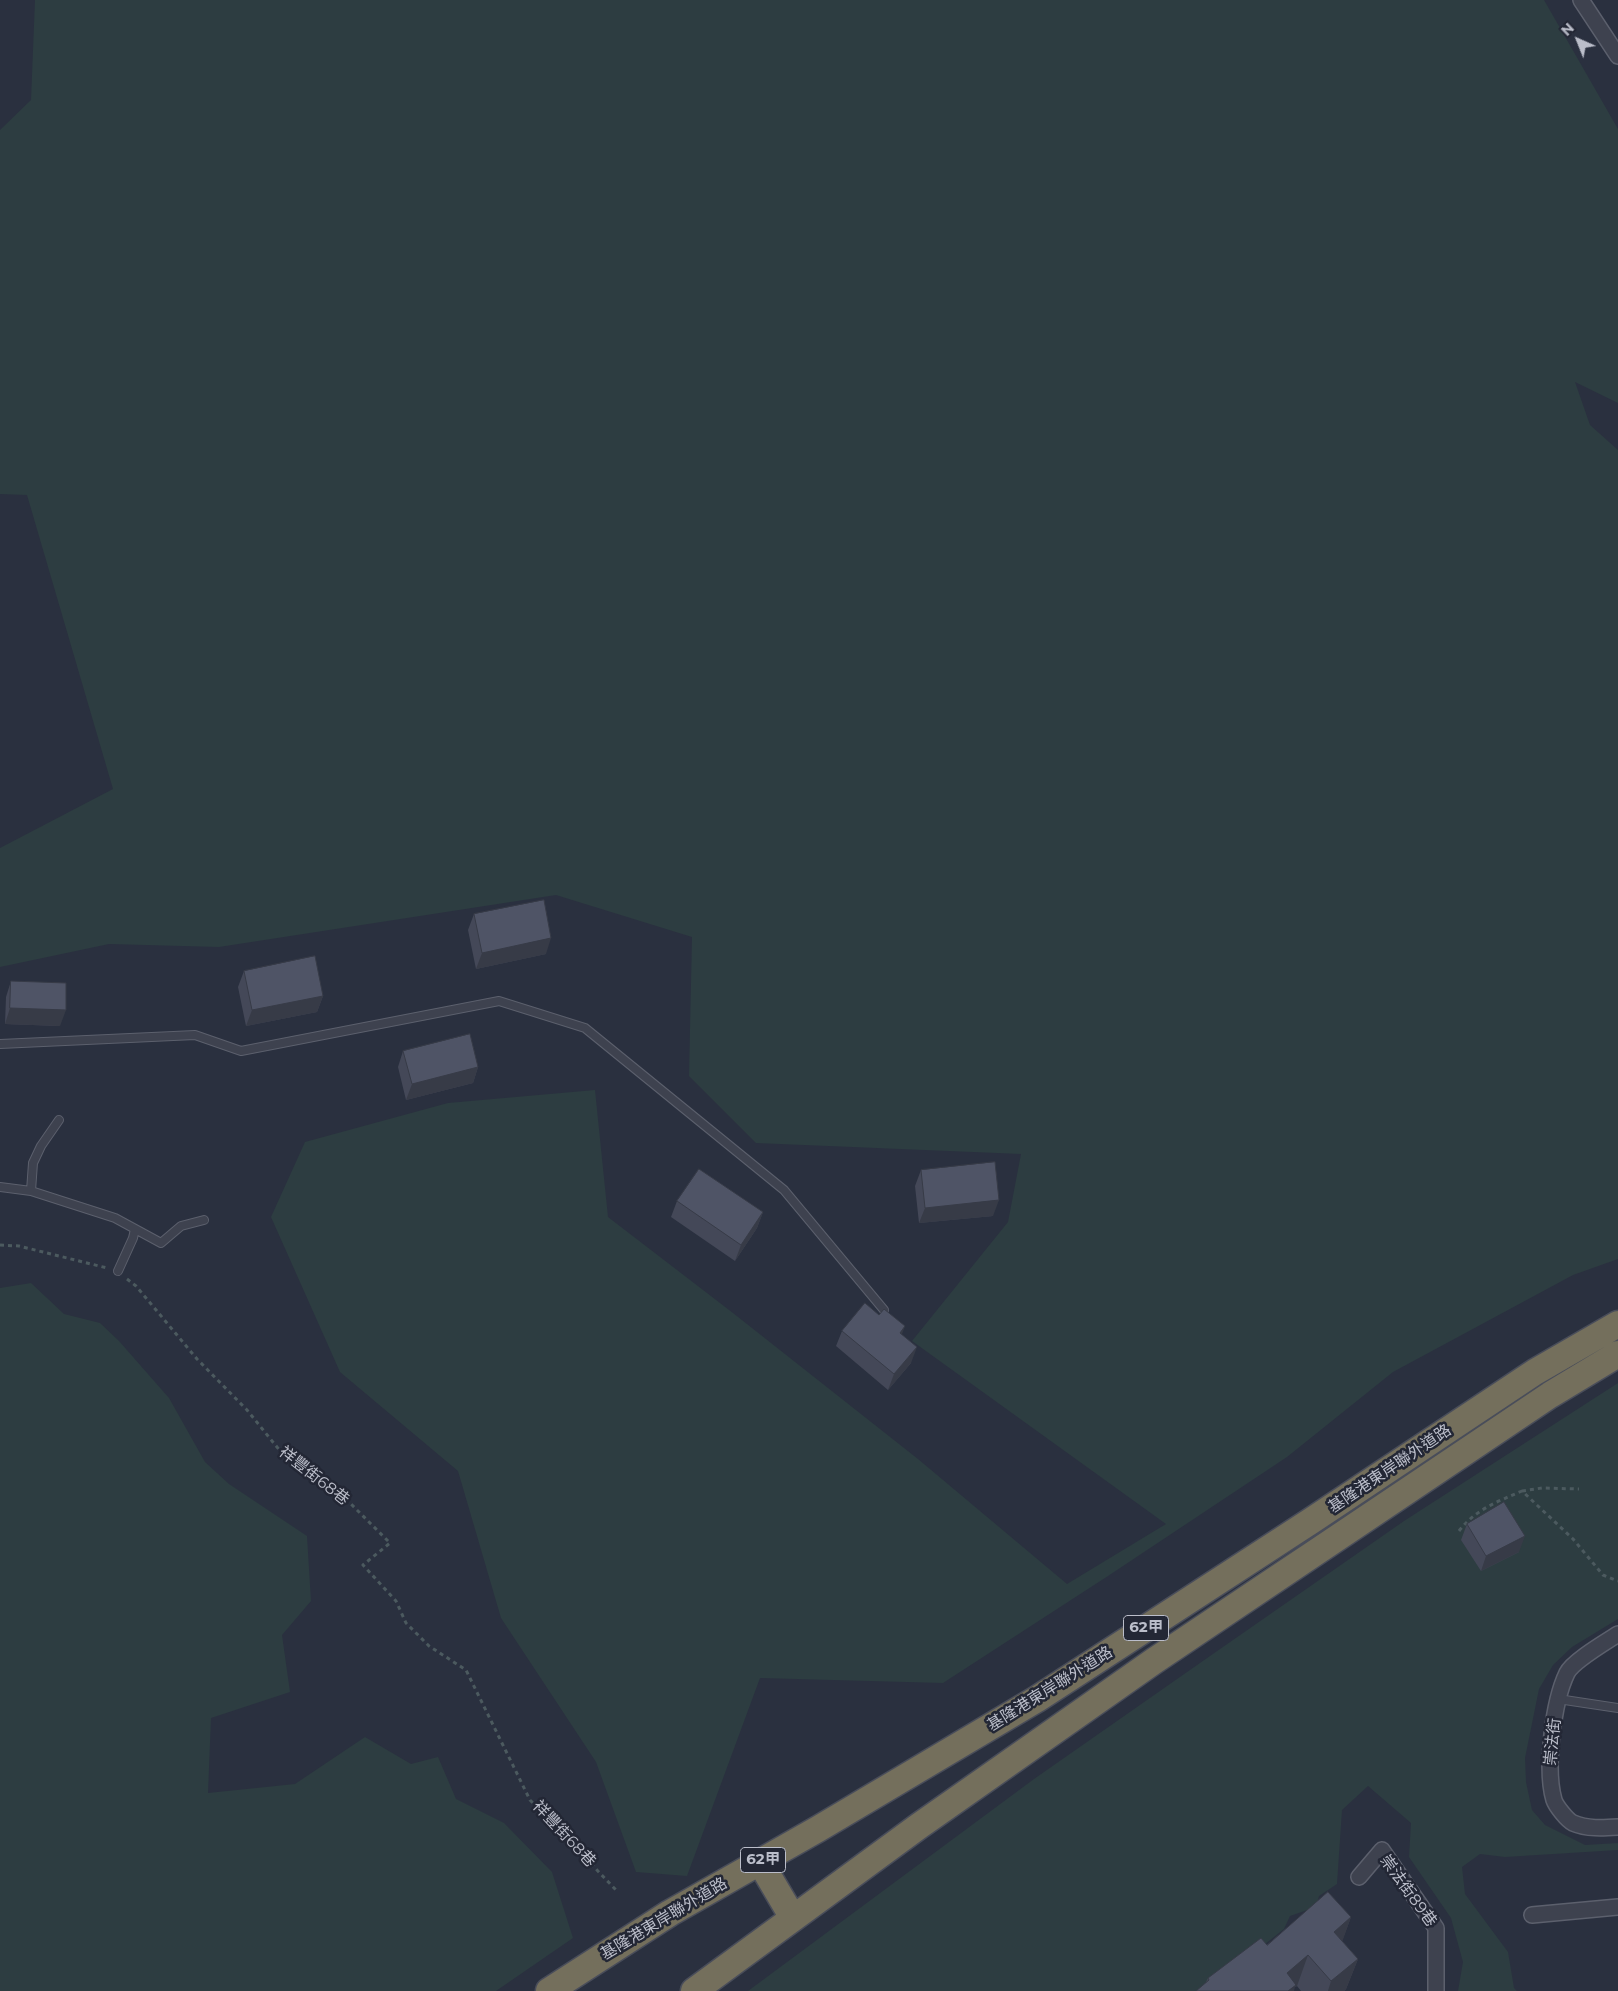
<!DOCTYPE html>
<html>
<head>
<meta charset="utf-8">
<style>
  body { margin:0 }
  #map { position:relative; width:1618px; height:1991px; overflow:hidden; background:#2a303f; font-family:Montserrat,sans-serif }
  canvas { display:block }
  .north { position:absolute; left:1553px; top:15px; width:50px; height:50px; -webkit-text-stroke:4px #232735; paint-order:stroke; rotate:316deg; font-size:14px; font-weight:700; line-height:20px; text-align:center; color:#bbbeca }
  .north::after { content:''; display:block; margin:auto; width:18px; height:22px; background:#bbbeca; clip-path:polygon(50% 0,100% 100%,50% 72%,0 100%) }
</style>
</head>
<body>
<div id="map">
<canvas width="1618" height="1991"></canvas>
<div class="north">N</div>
</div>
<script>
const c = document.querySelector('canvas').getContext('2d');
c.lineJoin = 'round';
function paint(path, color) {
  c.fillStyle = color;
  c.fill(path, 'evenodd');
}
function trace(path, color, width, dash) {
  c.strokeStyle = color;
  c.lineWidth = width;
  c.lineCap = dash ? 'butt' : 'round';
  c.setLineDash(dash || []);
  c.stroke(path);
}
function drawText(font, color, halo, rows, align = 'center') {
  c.font = font + ' Montserrat,"Noto Sans TC",sans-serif';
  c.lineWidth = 5;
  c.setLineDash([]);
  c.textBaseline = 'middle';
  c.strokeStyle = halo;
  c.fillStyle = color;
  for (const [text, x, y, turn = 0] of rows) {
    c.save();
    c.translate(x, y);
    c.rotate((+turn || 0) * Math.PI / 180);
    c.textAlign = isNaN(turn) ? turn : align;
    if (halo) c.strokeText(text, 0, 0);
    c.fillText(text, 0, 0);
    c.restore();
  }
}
const green = new Path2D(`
  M35 0H1544L1618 129V403L1575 382 1590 425 1618 450V1259L1573 1275 1393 1372 1287 1457 1108 1576 943 1683 760 1678 687 1876 636 1872 596 1762 501 1618 458 1471 340 1372 271 1217 305 1142 448 1103 595 1090 608 1217 733 1313 918 1459 1067 1584 1166 1524 912 1341 1008 1222 1021 1154 756 1143 689 1076 692 937 556 895 219 947 109 944 0 967V848L113 789 27 495 0 494V130L31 100Z
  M31 1283 64 1314 100 1323 119 1341 169 1398 205 1462 229 1484 307 1536 311 1601 282 1635 290 1692 211 1718 208 1793 295 1784 365 1737 411 1764 438 1757 456 1799 504 1823 552 1872 573 1938 496 1991H0V1288Z
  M1618 1383V1619L1572 1647 1553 1665 1539 1689 1525 1758 1526 1782 1532 1810 1545 1825 1585 1845 1618 1843V1850L1505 1857 1480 1854 1462 1867 1465 1894 1508 1952 1514 1988 1517 1991H1458L1463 1962 1451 1918 1409 1857 1411 1823 1368 1786 1342 1810 1337 1884 1319 1896 1316 1907 1290 1916 1284 1929 1264 1945 1196 1991H748L1034 1779 1210 1656 1404 1521Z`);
const path = new Path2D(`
  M0 1245 19 1246 107 1268
  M127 1279 136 1286 197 1359 247 1410 285 1457 343 1496 390 1543 363 1565 396 1601 406 1623 429 1646 466 1670 530 1800 616 1890
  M1522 1491 1542 1488 1579 1489
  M1459 1531C1476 1509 1497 1502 1522 1491L1573 1539 1603 1575 1618 1581`);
const lane = new Path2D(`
  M0 1044 195 1035 241 1051 499 1001 585 1028 784 1190 884 1310
  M0 1187 31 1191 115 1218 161 1243 181 1226 204 1220
  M31 1191 33 1163 41 1146 59 1120
  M118 1271 133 1238 135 1229
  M1558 1699 1618 1708`);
const street = new Path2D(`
  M1581 0 1618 56
  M1618 1634C1606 1642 1573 1661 1567 1673 1553 1702 1545 1769 1554 1800 1556 1806 1567 1820 1573 1823 1587 1829 1603 1828 1618 1827
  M1359 1877 1382 1850 1436 1928V1991
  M1532 1915 1618 1907`);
const highway = new Path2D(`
  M760 1862 793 1918
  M549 1991 670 1913 818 1829 1037 1699 1311 1521 1535 1372 1618 1324
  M694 1991 919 1826 1154 1661 1550 1395 1618 1354`);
const wall = new Path2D(`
  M474 914 546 954 476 969 468 930Z
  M244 971 323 996 317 1012 246 1026 238 987Z
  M11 981 60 1026 5 1024 6 997Z
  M403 1051 478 1067 473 1083 406 1100 398 1067Z
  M921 1170 993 1216 919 1223 915 1186Z
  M677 1201 763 1212 757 1228 735 1261 671 1217Z
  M842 1331 902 1335 911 1363 888 1390 836 1346Z
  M1467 1524 1519 1552 1481 1571 1461 1540Z
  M1351 1917 1342 1941 1358 1959 1346 1989 1344 1991H1301L1297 1986 1295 1987 1206 1982 1208 1978 1267 1945Z`);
const shadedWall = new Path2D(`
  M551 938 546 954 476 969 482 953Z
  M323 996 317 1012 246 1026 252 1010Z
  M10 1008 66 1010 60 1026 5 1024Z
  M478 1067 473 1083 406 1100 412 1084Z
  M999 1200 993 1216 919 1223 925 1208Z
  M763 1212 757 1228 735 1261 741 1245Z
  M905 1326 899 1342 900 1333Z
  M917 1347 911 1363 888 1390 894 1374Z
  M1525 1536 1519 1552 1481 1571 1486 1556Z
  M1351 1917 1340 1948 1334 1932Z
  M1308 1955 1297 1986 1295 1987 1294 1991H1281L1287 1973Z
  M1358 1959 1346 1989 1344 1991H1328L1331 1981Z`);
const building = new Path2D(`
  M544 900 551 938 482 953 474 914Z
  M315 956 323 996 252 1010 244 971Z
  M11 981 66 983V1010L10 1008Z
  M470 1034 478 1067 412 1084 403 1051Z
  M995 1162 999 1200 925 1208 921 1170Z
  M699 1169 763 1212 741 1245 677 1201Z
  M865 1303 879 1315 884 1309 905 1326 900 1333 917 1347 894 1374 842 1331Z
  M1504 1502 1525 1536 1486 1556 1467 1524Z
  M1328 1892 1351 1917 1334 1932 1358 1959 1331 1981 1308 1955 1287 1973 1296 1985 1288 1991H1196L1209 1980 1208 1978 1261 1938 1267 1945Z`);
const shields = [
  [1146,1628,45],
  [763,1860,45]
];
const shieldNames = [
  ["62甲",1146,1628],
  ["62甲",763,1860]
];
const streetNames = [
  ["基隆港東岸聯外道路",1390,1469,-34],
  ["祥豐街68巷",314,1476,38],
  ["基隆港東岸聯外道路",1050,1689,-32],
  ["崇法街",1553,1742,-84],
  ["祥豐街68巷",564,1834,47],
  ["崇法街89巷",1408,1891,54],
  ["基隆港東岸聯外道路",664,1919,-31]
];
paint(green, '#2d3d41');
trace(lane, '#5c606d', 10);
trace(street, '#5c606d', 18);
trace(highway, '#494d5a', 29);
trace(path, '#4c5a5f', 3, [4, 4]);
trace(lane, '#3e424f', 8);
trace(street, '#3e424f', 15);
trace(highway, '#746f5c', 26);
paint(wall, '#444858');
paint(shadedWall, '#373b47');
paint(building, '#4f5466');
trace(building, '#373b47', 1);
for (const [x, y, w] of shields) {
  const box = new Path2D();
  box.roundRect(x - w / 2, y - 12.5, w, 25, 4);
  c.fillStyle = '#232735';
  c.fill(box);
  trace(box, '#bbbeca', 1);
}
drawText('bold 15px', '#bbbeca', null, shieldNames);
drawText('16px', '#bbbeca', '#232735', streetNames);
</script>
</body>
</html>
